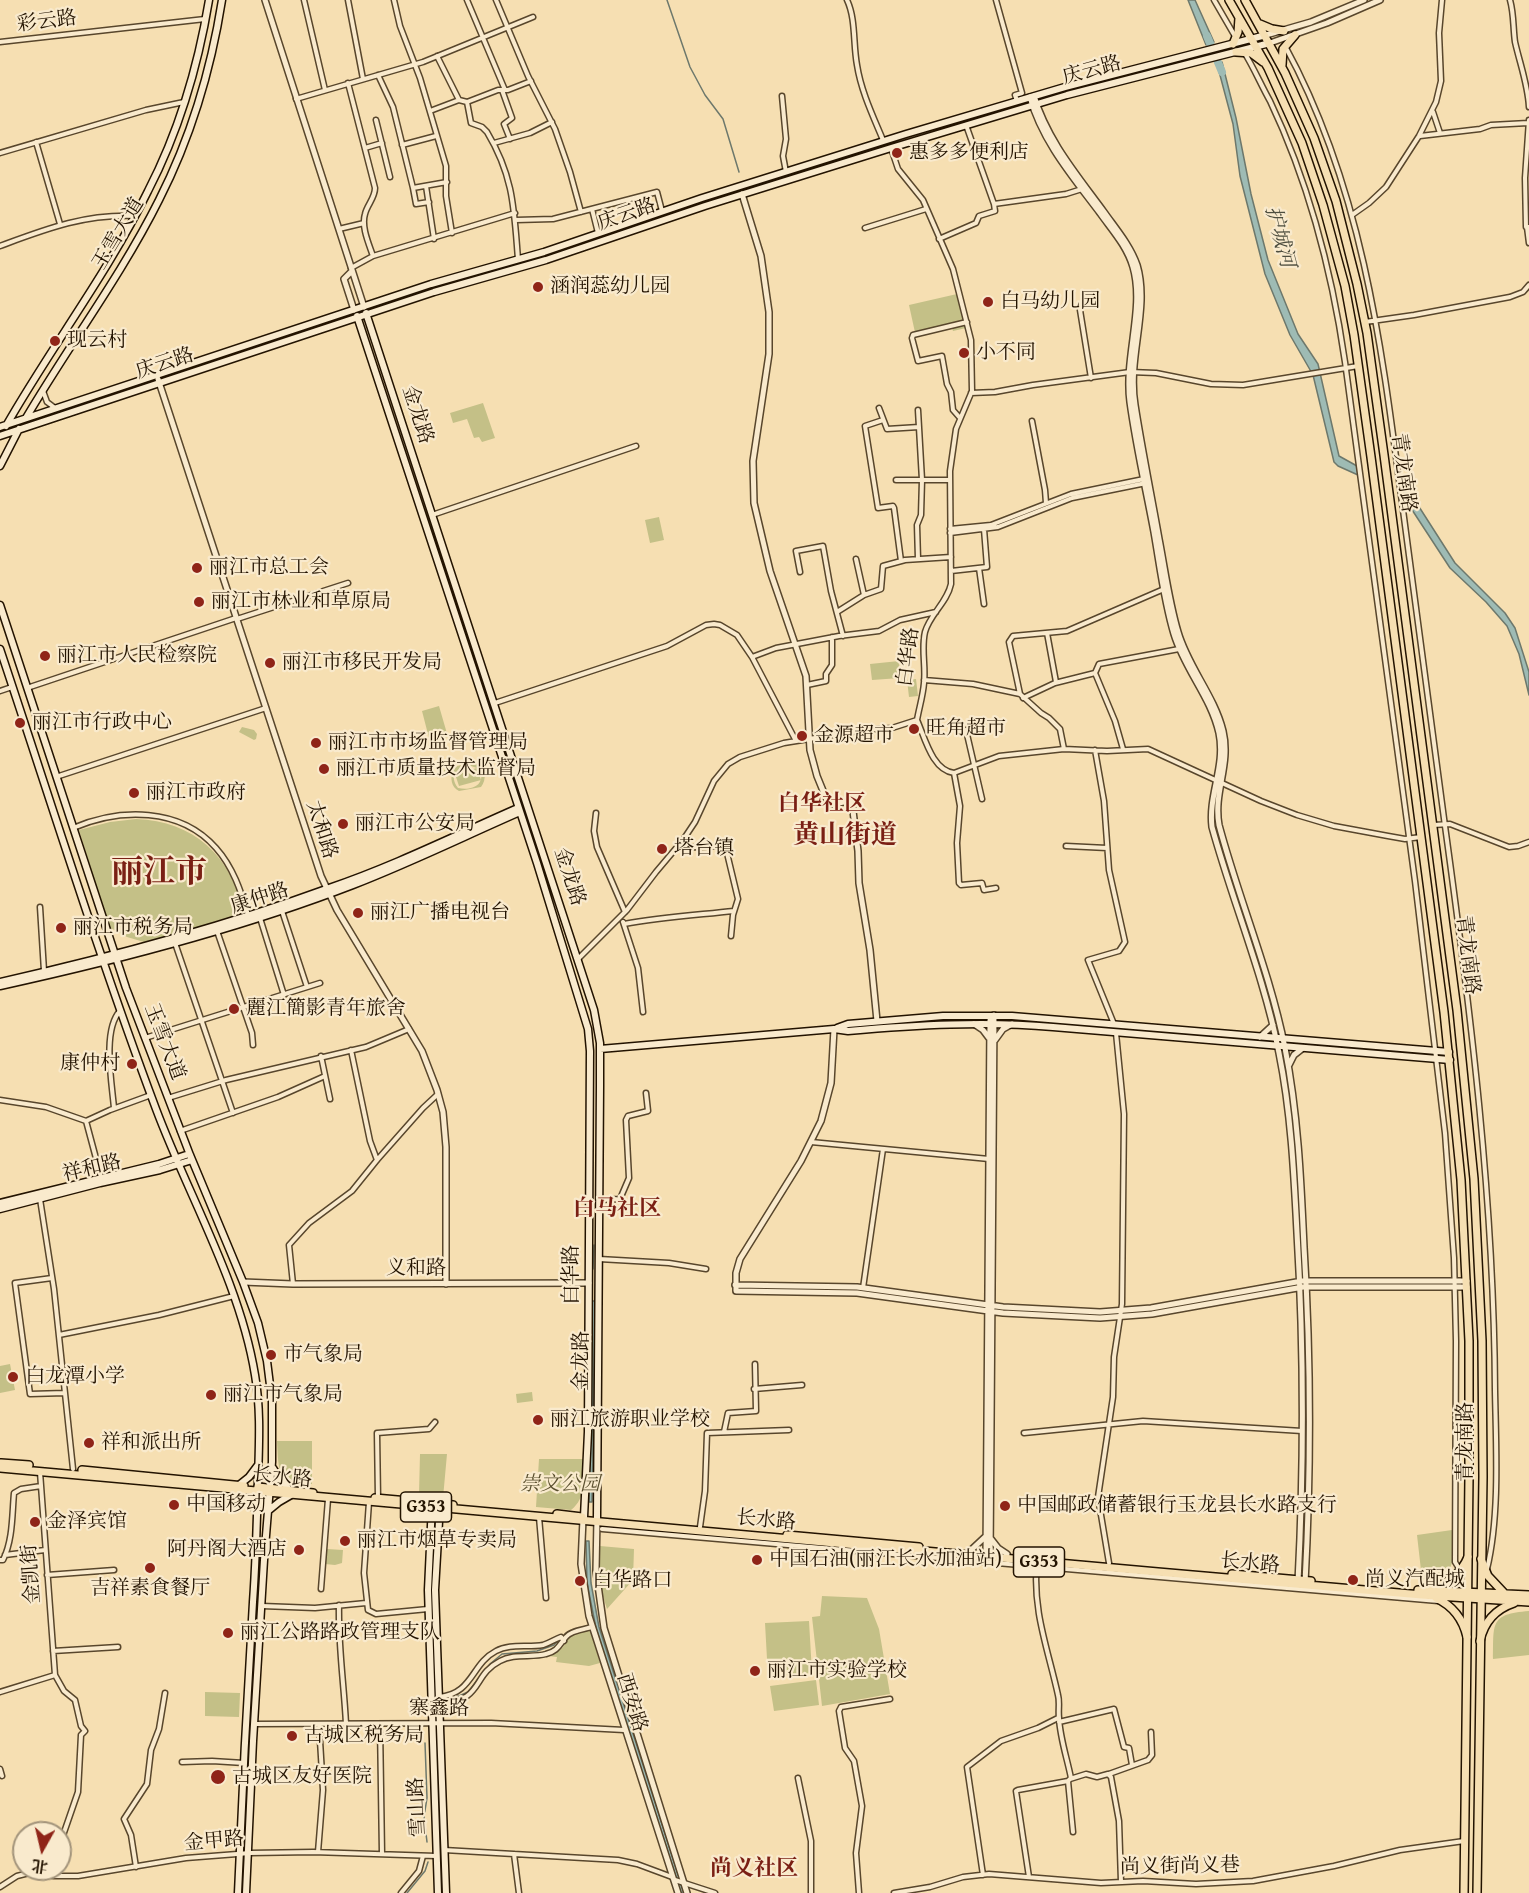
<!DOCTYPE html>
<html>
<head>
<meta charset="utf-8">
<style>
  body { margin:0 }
  #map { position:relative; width:1529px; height:1893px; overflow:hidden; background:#f6dfb2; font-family:"Gentium Book Plus","Noto Serif SC",serif }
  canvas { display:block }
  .north { position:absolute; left:12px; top:1821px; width:60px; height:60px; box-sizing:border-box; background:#f9eacd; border:2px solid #a3947b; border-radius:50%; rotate:188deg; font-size:16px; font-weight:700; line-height:24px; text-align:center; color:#231300 }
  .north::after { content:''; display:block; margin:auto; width:21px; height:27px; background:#8f2418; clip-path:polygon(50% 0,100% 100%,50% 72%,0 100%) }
</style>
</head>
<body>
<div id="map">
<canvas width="1529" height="1893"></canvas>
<div class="north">北</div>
</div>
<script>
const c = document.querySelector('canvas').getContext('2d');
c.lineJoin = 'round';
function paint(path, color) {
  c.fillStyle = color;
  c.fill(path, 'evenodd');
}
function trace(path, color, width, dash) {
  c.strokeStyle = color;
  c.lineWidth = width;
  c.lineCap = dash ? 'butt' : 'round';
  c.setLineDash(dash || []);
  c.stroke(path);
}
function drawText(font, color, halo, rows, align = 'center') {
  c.font = font + ' "Gentium Book Plus","Noto Serif SC",serif';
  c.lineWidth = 4.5;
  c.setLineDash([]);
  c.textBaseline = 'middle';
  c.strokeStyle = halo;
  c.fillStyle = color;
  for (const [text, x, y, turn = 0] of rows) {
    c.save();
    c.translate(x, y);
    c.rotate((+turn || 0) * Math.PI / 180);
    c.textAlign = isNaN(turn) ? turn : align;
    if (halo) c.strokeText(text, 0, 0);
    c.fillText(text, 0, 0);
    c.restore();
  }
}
const green = new Path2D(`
  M957 294 966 328 953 331 952 328 916 337 909 305Z
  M483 403 495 438 482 442 479 437 474 438 467 419 453 423 450 413Z
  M659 517 664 540 650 543 645 520Z
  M899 661 900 678 872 680 870 664Z
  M916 679 918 696 909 697 907 680Z
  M439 706 448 737 430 742 422 711Z
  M242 727 254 730 257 734 256 739 254 740 239 732Z
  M482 759 483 762 477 764C486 769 487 779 481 787L459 791C451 787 450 778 453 770L444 772V770ZM471 766 480 769C486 785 472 791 458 788 448 774 458 769 471 766Z
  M477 768 481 780 459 786 455 774Z
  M136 819C194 821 231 856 244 912L186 931 144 942 127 937 109 927 79 830 110 822Z
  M10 1364 15 1390 0 1393V1366Z
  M532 1392 533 1401 517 1403 516 1394Z
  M277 1441H312V1484C276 1481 279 1474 277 1441Z
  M420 1454H447L443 1498 419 1495Z
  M539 1459H583C583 1477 587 1498 571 1510L536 1507Z
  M1452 1530C1453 1556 1459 1582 1422 1579L1417 1535Z
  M600 1546 634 1549 633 1580 607 1609 600 1587Z
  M327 1549 343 1550 342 1563 335 1565 325 1564Z
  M822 1596 867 1598 879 1629 890 1694 822 1706 812 1617 820 1616Z
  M1529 1611V1655L1493 1659C1494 1624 1489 1614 1529 1611Z
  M809 1621 812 1673 768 1677 765 1623Z
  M590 1630 600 1663 589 1666 556 1662 557 1657 548 1656 563 1647 568 1636Z
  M816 1680 819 1705 774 1711 770 1686Z
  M205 1692 240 1693 239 1717 205 1716Z`);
const water = new Path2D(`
  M1188 0H1195L1214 42 1206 45Z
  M1222 62 1236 118 1251 194 1268 260 1298 334 1318 364 1339 456 1357 466 1358 475 1338 466 1334 462 1313 375 1290 335 1265 274 1240 176 1233 124 1217 64Z
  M1403 486 1407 488 1455 563 1505 613 1515 628 1529 672V695L1519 654 1507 626 1486 602 1450 568 1403 496Z
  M592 1301H595L592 1502H589Z
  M586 1541H589L591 1583 599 1627 684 1893H679L596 1628 587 1583Z`);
const stream = new Path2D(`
  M667 0 690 67 705 95 723 119 739 172
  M593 1269 594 1245
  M444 1700 459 1696 468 1692 490 1664 502 1654 537 1651 554 1645 559 1640
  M425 1743 427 1798 424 1817 427 1842
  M407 1893 425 1871 428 1862`);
const river = new Path2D(`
  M1207 36 1222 72`);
const minor = new Path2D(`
  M304 0 325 90
  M348 0 363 79
  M394 0 400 26 420 78 446 166V196L452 233
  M467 0 505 90
  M496 0 528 76 555 129 570 172 581 212
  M847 0C856 19 853 44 857 65 861 91 873 116 883 140
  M996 0 1022 93 1015 95 1017 101
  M1214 0 1236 38
  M1510 0C1514 14 1513 28 1515 42 1520 64 1528 85 1529 107
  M0 42 205 19
  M1285 46C1361 185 1381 341 1401 495 1416 605 1430 716 1445 826 1471 1014 1494 1201 1495 1391 1496 1446 1500 1515 1487 1569
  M1244 52C1254 68 1261 85 1270 101 1309 183 1332 272 1345 362L1415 881 1445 1133 1454 1258 1456 1341 1455 1562 1460 1570
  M437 56 459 100
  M378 75 393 107 413 188 447 182
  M348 83 375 188C375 198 367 205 365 214 361 227 369 244 373 256
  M502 90 512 118 504 124 510 139
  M782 96 786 139 783 156 786 172
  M296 99 423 62 533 17
  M467 102 471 123 482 127 487 132C514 177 514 210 518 259
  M430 111 459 100 467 102 498 90H508L531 81
  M1433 112 1440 133
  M376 120 390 177
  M1529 120 1525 178 1526 227H1529
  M966 125 994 204 1066 194 1082 189
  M1420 136 1480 129 1491 125 1528 123
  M36 142 60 224
  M494 143 530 133 552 122
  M402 145 436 136
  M365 148 382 143
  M0 153 146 110 184 102
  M426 186 434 239
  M413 188 416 204 429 202
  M592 209 598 233
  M1352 215 1369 203 1386 187 1419 136 1436 102 1441 81 1439 33 1442 0
  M516 220 553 219 657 192 662 211
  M1527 227 1529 243
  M865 228 926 209
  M339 229 364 223
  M939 239 976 223 979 216 995 211 994 204
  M0 246C46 229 84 214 135 216
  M351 268 373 256 515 213
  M1080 310 1091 378
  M1365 322 1414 315 1510 297 1523 292 1529 285
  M43 391 47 402 55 408
  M971 393 995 392 1033 385 1130 372 1156 373 1211 384 1243 385 1358 366
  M879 408 887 429 919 427
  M960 418 953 410 951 392 947 384 942 356 918 361 912 338 913 335 967 322
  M883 420 865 426 878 508 893 506 894 508 901 561
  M1032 421 1045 490 1046 503
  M896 480H950
  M432 515 636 446
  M950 529 991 525 1071 494 1144 479
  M950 533 998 527 1072 498 1146 483
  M856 559 864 595
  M918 559 917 525 921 515 922 480 918 410
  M979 568 984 604
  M951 571 987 567 984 529
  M800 572 796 551 823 546 831 591 843 636
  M837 612 864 595 881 589 883 566 905 560 951 557
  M237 619 348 583
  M1047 633 1056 682
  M752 657 776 648 839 636 879 631 900 620 936 612
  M924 680 973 684 1020 694 1041 713 1049 718 1060 729 1064 749
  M807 685 826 681V674L832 665V637
  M27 688 236 618
  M0 691 12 687
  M1020 694 1009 642 1013 636 1067 631 1164 589
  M1023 698 1055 683 1095 673
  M495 703 667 646 706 625 714 624 720 625 737 635 752 657 796 741
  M917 720C925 738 932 770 954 773L999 756 1064 749 1107 751 1148 749 1261 801 1297 815 1334 826 1388 836 1405 839 1421 837
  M966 730 982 799
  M1123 749 1115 721 1095 673 1099 664 1179 649
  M1095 750 1104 801 1109 870 1125 942 1119 951 1088 960 1114 1024
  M954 773 960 806 957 843 959 883 961 885 982 883 984 890 996 888
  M56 777 266 708
  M596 813 594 831 597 847 625 912
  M1433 825 1450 824 1509 847 1518 846 1529 842
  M73 828C120 808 180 807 216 848 233 867 241 891 248 915
  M1066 846 1107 848
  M677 848 721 846 726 849 738 899 733 915 731 936
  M40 907 44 971
  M282 911 307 987
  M260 918 284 995
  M623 922 638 968 643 1012
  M624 924C661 917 697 915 734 911
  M217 931 252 1033 253 1045
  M175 943 233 1113
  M578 959 627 910 656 872 683 840 695 822 714 781 728 764 740 757 784 743 865 730 892 728 917 720C919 708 923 696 924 683 926 666 921 649 925 632 930 614 947 603 951 584L950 471 956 429 972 391 971 340 953 269 923 200 898 169 891 148
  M145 1038 320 983
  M351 1050 370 1141 377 1160
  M321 1056 330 1099
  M168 1098 226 1080 366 1047 409 1029
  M0 1100 46 1107 86 1121 110 1110 151 1095
  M114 1108C112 1084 102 1030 120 1011
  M86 1121 101 1177
  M180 1131 278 1097 325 1076
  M811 1142 989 1159
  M40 1199 54 1289 73 1469
  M599 1200 620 1199 629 1178 626 1120 628 1116 648 1111 646 1093
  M599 1259 669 1263 706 1269
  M52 1278 15 1283 30 1394 65 1393
  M293 1284 289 1245 309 1223 352 1191 377 1160 423 1108 438 1094
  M863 1288 883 1149
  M59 1335 159 1315 234 1296
  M754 1389 802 1385
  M724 1432 728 1413 756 1411 755 1364
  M1024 1433 1143 1421 1302 1431
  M40 1472 55 1675 64 1691 75 1700 81 1726 85 1731 81 1735 78 1792 60 1844
  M378 1498 377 1433 429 1429 435 1422
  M369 1502 364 1573 368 1610 376 1614 428 1609
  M539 1517 546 1598
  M700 1527 705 1491 707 1433 789 1430
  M602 1529 1438 1601
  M5 1555 45 1550
  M0 1560H3C13 1540 12 1515 14 1493L21 1489 41 1486
  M1109 1563 1098 1497 1113 1397 1114 1357 1122 1304 1124 1114 1116 1033
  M47 1575 114 1570
  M321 1589 328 1499
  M339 1605C338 1645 344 1684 346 1724
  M262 1606 315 1608 366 1603
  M53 1651 118 1647
  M0 1692 55 1675
  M439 1697C473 1694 471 1664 496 1651 510 1643 528 1648 543 1645 550 1643 555 1639 561 1637L564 1641
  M439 1705C485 1700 471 1676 500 1661 514 1653 532 1658 546 1654 558 1651 559 1645 566 1637 570 1631 585 1629 592 1627
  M1059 1722 1114 1709 1124 1747 1129 1748 1132 1765
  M254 1724 491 1723 624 1730
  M380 1724 382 1854
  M182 1762 212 1761 244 1763
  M0 1769 2 1776
  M1109 1774 1148 1760 1152 1755 1151 1732
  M798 1778 811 1841V1893
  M1070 1779 1086 1774 1097 1777 1108 1774 1111 1777 1119 1821 1121 1882
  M1068 1781 1073 1832
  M444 1850 618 1860 637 1864 672 1877
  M318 1852 323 1790 319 1724
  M514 1854 519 1893
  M136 1867 131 1835 124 1819 147 1784 151 1750 159 1729 165 1693
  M983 1875 967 1767 1001 1741 1038 1728 1058 1718
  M1029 1877 1016 1791 1018 1790 1068 1781 1071 1778C1067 1758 1060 1738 1059 1718 1058 1710 1060 1702 1058 1695 1048 1649 1032 1610 1037 1562
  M675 1880 715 1893
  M0 1887 17 1876 29 1873 54 1876H78L186 1858 250 1853 313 1852 436 1856
  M401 1893 419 1871 423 1856
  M859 1893 856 1853 862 1806 854 1761 845 1748 839 1711 841 1707 890 1699
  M894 1893 930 1887 963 1877 989 1874 1101 1883 1143 1881 1196 1884 1253 1881 1334 1866 1400 1850 1464 1841`);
const tertiary = new Path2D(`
  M265 0 364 307
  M1266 35 1311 22 1364 0
  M1270 43 1327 23 1380 0
  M1034 96C1047 140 1077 175 1104 212 1116 229 1130 245 1137 265 1150 309 1127 357 1135 405 1142 450 1151 494 1159 539 1165 570 1169 602 1178 632 1188 667 1214 695 1223 731 1231 765 1213 792 1219 825 1239 900 1270 972 1285 1048 1298 1113 1301 1181 1304 1247 1311 1359 1311 1472 1305 1583
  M1030 97C1042 141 1073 177 1100 213 1112 230 1127 246 1133 267 1145 308 1124 357 1130 402 1136 446 1146 489 1154 532 1160 566 1164 601 1174 634 1185 670 1211 697 1219 733 1226 766 1208 795 1212 827 1233 903 1264 976 1279 1053 1291 1112 1294 1174 1297 1233 1304 1349 1304 1466 1298 1582
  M742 194 761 256 769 312V354L753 461 754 503 770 571 806 676 810 750 817 776 828 803 832 804 850 801 852 803 858 851 859 883 870 950 877 1021
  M352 271 344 279 354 310
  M158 379 321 876 337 910 422 1051 437 1090 443 1112 446 1147V1284
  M974 1024 983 1030 989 1038
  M834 1029 831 1083 821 1121 801 1161 740 1259 736 1273V1291L857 1293 1003 1313 1100 1318 1152 1314 1303 1287H1467
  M1260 1037 1273 1025
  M995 1040 1003 1029 1012 1024
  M1289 1065 1294 1055 1303 1048
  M243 1282 293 1284 589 1283
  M735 1285 857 1287 1003 1307 1100 1312 1151 1308 1302 1281H1467
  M597 1518 596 1571 604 1628 687 1893
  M583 1519 581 1564 589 1616 678 1893
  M991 1539 998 1548 1007 1554
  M970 1551 985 1537
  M986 1557 990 1020
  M990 1558 994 1015`);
const secondary = new Path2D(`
  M366 313 594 1010 600 1043V1086L597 1518
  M357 316 537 863 588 1029 590 1051 588 1432 584 1517
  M26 418C69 345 121 276 159 200 191 137 211 70 222 0
  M6 426C51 347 108 273 148 191 179 131 198 67 209 0
  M0 427 431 284 544 252 702 198 906 134 1065 87 1266 35
  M0 436 434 292 546 260 705 206 891 148 1067 95 1270 43
  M0 466 19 429
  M0 605 126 988 190 1155 243 1282 258 1323 267 1361 272 1401V1462L264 1560 253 1741 246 1893
  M0 649C51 802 99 957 156 1109 189 1197 240 1283 255 1375 261 1410 259 1444 258 1479 257 1520 256 1561 253 1602 247 1699 242 1796 238 1893
  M0 982C111 957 222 927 329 888 394 866 456 835 518 808
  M0 986C119 960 239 929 353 885 410 863 465 836 520 812
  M837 1028 848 1024 943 1016H1012L1449 1052
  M600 1049 834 1029 848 1031C917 1025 984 1021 1053 1027L1450 1060
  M0 1203 159 1164 189 1154
  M0 1209 100 1183 160 1170 192 1160
  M273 1468 281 1481 290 1490
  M239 1485 249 1477 258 1465
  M236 1490 247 1498 256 1511
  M432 1504 428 1590 438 1893
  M440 1504 435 1590 446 1893
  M268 1511 279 1502 291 1495`);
const primary = new Path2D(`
  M1229 0 1268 68 1302 143 1323 205 1345 286 1354 335 1371 457 1444 1012 1461 1180 1469 1341V1477L1464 1893
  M1245 0 1285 73 1314 138 1336 201 1357 284 1367 333 1384 455 1457 1010 1474 1179 1482 1341 1483 1477 1477 1893
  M1260 24 1272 29 1284 31
  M1233 44 1238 32 1239 18
  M1236 52 1251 53 1263 62
  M1282 65 1283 49 1295 35`);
const trunk = new Path2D(`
  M1 1463 29 1465
  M0 1468 1158 1572 1422 1595 1529 1602
  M82 1470 244 1486
  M258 1487 313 1493
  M375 1498 453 1505
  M557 1514 582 1517
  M787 1535 919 1547
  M1032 1557 1057 1559
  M1481 1559 1488 1576 1504 1593
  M1232 1574 1311 1581
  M1431 1589C1448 1583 1461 1574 1468 1557
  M1418 1590 1529 1595
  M1436 1598C1453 1606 1463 1619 1467 1637
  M1480 1641C1484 1622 1496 1609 1514 1603`);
const markers = [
  [897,153,6,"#8f2418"],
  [538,287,6,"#8f2418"],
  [988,302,6,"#8f2418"],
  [55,341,6,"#8f2418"],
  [964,353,6,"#8f2418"],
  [197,568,6,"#8f2418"],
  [199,602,6,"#8f2418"],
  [45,656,6,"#8f2418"],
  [270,663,6,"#8f2418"],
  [20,723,6,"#8f2418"],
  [914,729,6,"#8f2418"],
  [802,736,6,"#8f2418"],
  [316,743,6,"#8f2418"],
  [324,769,6,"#8f2418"],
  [134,793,6,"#8f2418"],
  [343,824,6,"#8f2418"],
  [662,849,6,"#8f2418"],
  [358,913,6,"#8f2418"],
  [61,928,6,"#8f2418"],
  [234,1009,6,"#8f2418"],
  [132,1064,6,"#8f2418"],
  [271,1355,6,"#8f2418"],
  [13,1377,6,"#8f2418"],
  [211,1395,6,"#8f2418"],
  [538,1420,6,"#8f2418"],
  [89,1443,6,"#8f2418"],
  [174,1505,6,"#8f2418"],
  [1005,1506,6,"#8f2418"],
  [35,1522,6,"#8f2418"],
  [345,1541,6,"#8f2418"],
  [299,1550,6,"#8f2418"],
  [757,1560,6,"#8f2418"],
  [150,1568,6,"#8f2418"],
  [1353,1580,6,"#8f2418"],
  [580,1581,6,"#8f2418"],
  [228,1633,6,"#8f2418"],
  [755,1671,6,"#8f2418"],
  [292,1736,6,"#8f2418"],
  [218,1777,8,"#8f2418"]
];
const shields = [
  [426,1507,51],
  [1039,1562,51]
];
const shieldNames = [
  ["G353",426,1507],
  ["G353",1039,1562]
];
const streetNames = [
  ["彩云路",47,22,-7],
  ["庆云路",1092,71,-15],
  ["庆云路",627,215,-19],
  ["玉雪大道",119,234,-59],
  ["庆云路",165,364,-18],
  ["金龙路",417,415,72],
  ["青龙南路",1403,473,82],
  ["白华路",909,657,-83],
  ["太和路",321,830,72],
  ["金龙路",569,877,72],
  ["康仲路",260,899,-18],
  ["青龙南路",1467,955,83],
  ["玉雪大道",164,1042,69],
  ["祥和路",92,1169,-13],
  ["义和路",416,1269],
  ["白华路",572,1275,-90],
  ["金龙路",582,1361,-90],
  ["青龙南路",1466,1442,-90],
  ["长水路",282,1478,6],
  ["长水路",766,1521,5],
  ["长水路",1250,1564,5],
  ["金凯街",32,1574,-94],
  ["西安路",631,1703,73],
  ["寨鑫路",439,1709],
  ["雪山路",418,1807,-93],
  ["金甲路",214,1842,-5],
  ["尚义街尚义巷",1180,1867,-1]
];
const poiNames = [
  ["惠多多便利店",909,153],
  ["涵润蕊幼儿园",550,287],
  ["白马幼儿园",1000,302],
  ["现云村",67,341],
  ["小不同",976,353],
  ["丽江市总工会",209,568],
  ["丽江市林业和草原局",211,602],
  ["丽江市人民检察院",57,656],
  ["丽江市移民开发局",282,663],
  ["丽江市行政中心",32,723],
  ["旺角超市",926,729],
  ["金源超市",814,736],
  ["丽江市市场监督管理局",328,743],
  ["丽江市质量技术监督局",336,769],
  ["丽江市政府",146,793],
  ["丽江市公安局",355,824],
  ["塔台镇",674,849],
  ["丽江广播电视台",370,913],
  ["丽江市税务局",73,928],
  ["麗江簡影青年旅舍",246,1009],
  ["康仲村",120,1064,"right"],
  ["市气象局",283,1355],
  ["白龙潭小学",25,1377],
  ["丽江市气象局",223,1395],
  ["丽江旅游职业学校",550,1420],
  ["祥和派出所",101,1443],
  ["中国移动",186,1505],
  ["中国邮政储蓄银行玉龙县长水路支行",1017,1506],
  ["金泽宾馆",47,1522],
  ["丽江市烟草专卖局",357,1541],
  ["阿丹阁大酒店",287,1550,"right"],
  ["中国石油(丽江长水加油站)",769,1560],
  ["尚义汽配城",1365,1580],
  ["白华路口",592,1581],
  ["吉祥素食餐厅",150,1589,"center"],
  ["丽江公路路政管理支队",240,1633],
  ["丽江市实验学校",767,1671],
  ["古城区税务局",304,1736],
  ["古城区友好医院",232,1777]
];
const parkNames = [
  ["崇文公园",560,1485]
];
const waterNames = [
  ["护城河",1279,237,75]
];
const quarterNames = [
  ["白华社区",822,804],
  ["白马社区",617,1209],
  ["尚义社区",754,1869]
];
const districtNames = [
  ["黄山街道",845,836]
];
const townNames = [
  ["丽江市",159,874]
];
paint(green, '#c4c087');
paint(water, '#9ebbb4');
trace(water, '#6d786c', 1.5);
trace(stream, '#6d786c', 1.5);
trace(river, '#9ebbb4', 8);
trace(minor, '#58462c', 7);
trace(tertiary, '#58462c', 8);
trace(secondary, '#231300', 9);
trace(primary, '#231300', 10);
trace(trunk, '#231300', 10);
trace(minor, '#f9eacd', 4);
trace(tertiary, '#f9eacd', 5);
trace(secondary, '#f9eacd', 6);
trace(primary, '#f6dfb2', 7);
trace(trunk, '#f6dfb2', 7);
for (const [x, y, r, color] of markers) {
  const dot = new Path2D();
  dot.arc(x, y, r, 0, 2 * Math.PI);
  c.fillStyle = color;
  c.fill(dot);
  trace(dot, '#f9eacd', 2);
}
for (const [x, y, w] of shields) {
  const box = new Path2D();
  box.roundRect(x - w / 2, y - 15, w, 30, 4.5);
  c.fillStyle = '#f9eacd';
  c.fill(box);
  trace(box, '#231300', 1.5);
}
drawText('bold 18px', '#231300', null, shieldNames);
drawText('20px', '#231300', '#f9eacd', streetNames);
drawText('20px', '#231300', '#f9eacd', poiNames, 'left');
drawText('italic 20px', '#5b502f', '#f9eacd', parkNames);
drawText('italic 21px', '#4e4e3f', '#f9eacd', waterNames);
drawText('bold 22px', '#7a1f14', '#f9eacd', quarterNames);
drawText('bold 26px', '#7a1f14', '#f9eacd', districtNames);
drawText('bold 32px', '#7a1f14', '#f9eacd', townNames);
</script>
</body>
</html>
